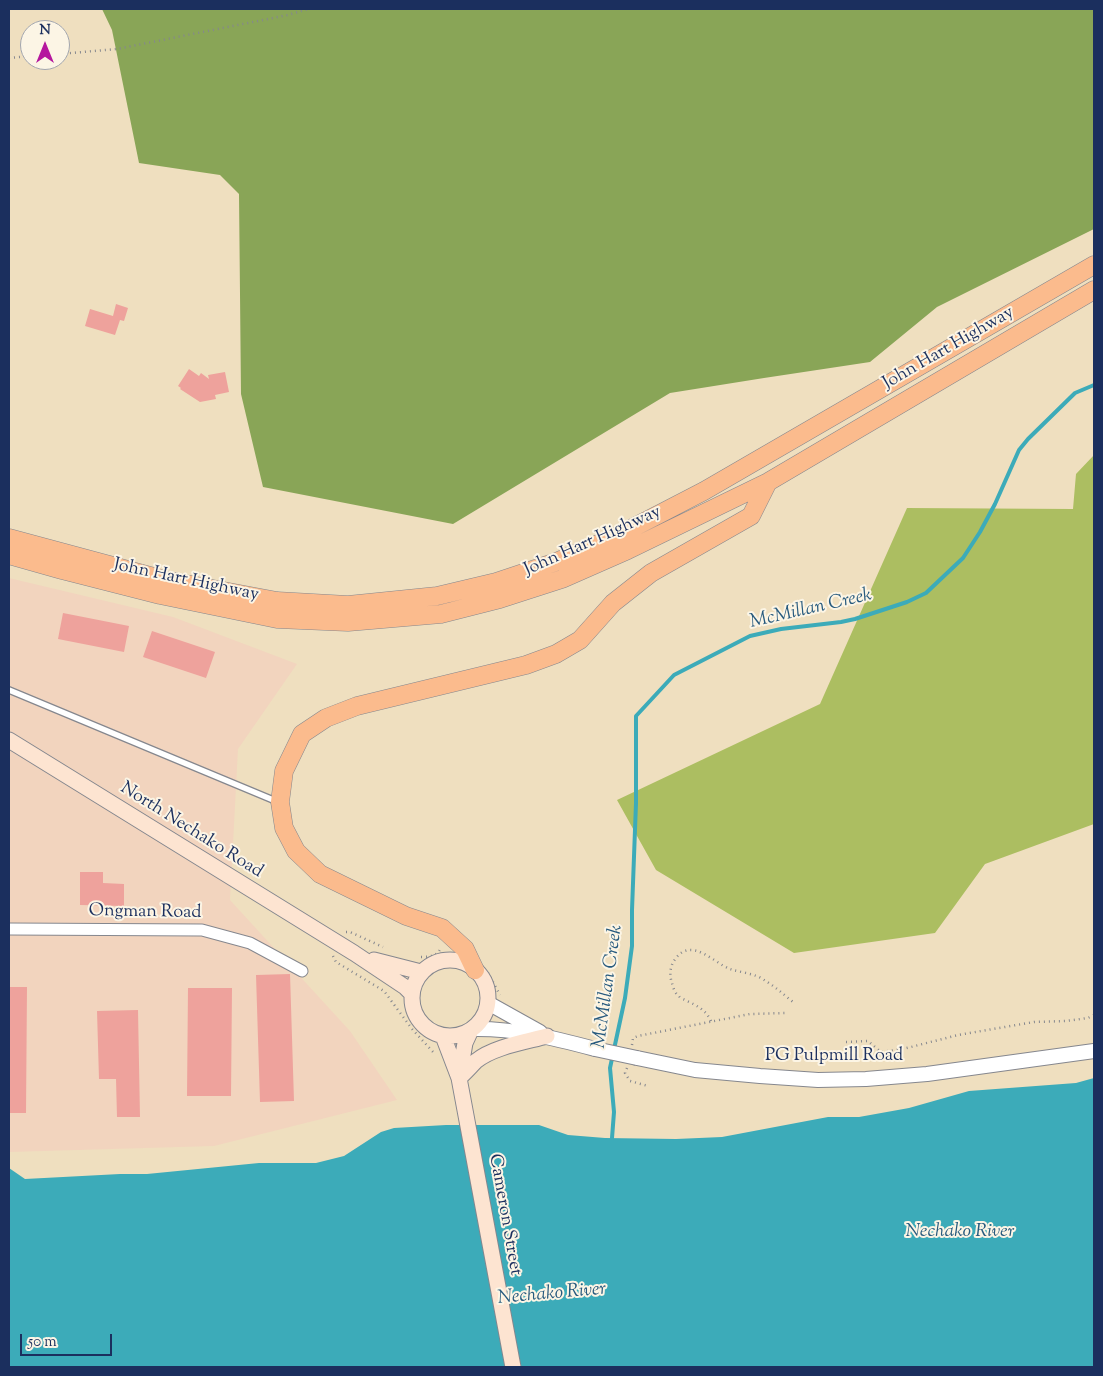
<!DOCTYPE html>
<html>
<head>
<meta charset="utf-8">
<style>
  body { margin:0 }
  #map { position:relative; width:1103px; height:1376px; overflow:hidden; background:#efdfbf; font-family:"Sorts Mill Goudy",serif }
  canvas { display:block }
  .frame { position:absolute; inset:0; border:10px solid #1b2f5e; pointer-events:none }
  .north { position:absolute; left:20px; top:20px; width:50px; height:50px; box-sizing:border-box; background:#fcf5e5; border:1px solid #a2a6af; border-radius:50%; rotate:0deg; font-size:14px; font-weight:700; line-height:20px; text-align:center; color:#1b2f5e }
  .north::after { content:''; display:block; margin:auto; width:18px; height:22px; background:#b5179e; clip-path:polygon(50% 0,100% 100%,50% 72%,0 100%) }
  .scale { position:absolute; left:20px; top:1334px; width:92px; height:22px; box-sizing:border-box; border:2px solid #1b2f5e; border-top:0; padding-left:6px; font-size:15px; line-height:18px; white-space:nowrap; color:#1b2f5e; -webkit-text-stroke:4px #fcf5e5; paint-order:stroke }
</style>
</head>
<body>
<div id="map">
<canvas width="1103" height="1376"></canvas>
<div class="frame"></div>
<div class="north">N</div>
<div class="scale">50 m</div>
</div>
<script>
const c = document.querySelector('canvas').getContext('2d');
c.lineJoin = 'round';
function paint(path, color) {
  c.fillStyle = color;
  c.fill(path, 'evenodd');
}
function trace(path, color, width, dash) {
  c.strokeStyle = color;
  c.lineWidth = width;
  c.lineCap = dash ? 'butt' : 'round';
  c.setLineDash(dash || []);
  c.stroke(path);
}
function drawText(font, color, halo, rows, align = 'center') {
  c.font = font + ' "Sorts Mill Goudy",serif';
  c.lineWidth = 4;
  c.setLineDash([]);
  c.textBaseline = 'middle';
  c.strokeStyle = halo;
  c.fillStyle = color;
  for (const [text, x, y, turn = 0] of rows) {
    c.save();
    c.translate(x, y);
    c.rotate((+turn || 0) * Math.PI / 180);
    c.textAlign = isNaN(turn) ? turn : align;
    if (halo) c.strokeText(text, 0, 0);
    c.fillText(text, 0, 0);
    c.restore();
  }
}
const built = new Path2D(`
  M9 578 173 617 297 664 238 749 230 900 350 1031 397 1100 214 1146 9 1152Z`);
const green = new Path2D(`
  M1094 455V824L985 864 935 933 794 953 656 870 617 800 820 704 907 508 1073 509 1076 474Z`);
const forest = new Path2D(`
  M102 9H1094V229L937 307 870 362 764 378 670 393 453 524 263 487 241 394 239 194 220 175 139 163 112 30Z`);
const water = new Path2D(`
  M1094 1078V1367H9V1168L25 1179 120 1174H147L259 1163H316L344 1156 381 1132 394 1128 446 1125H539L568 1135 605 1138 676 1139 722 1137 828 1117H859L909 1108 969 1091 1076 1083Z`);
const stream = new Path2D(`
  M612 1138 614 1112 610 1068 625 998 632 946V910L636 803V716L674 675 750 636 781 629 841 622 855 619 907 602 926 593 963 558 980 532 995 504 1019 450 1028 439 1075 393 1094 385`);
const building = new Path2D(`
  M116 304 128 308 124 321 120 320 115 335 85 326 90 309 113 316Z
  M189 369 199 376 201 373 209 379 208 375 225 372 229 392 215 395 216 399 200 402 180 389 181 388 178 386Z
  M63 613 129 626 124 652 58 639Z
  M152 631 215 652 206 678 143 657Z
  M80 872H103V883L124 884V906L80 905Z
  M290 974 294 1101 260 1102 256 975Z
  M9 987H27L26 1113H9Z
  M188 988H232L231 1096H187Z
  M138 1010 140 1117H117L116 1079H99L97 1011Z`);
const path = new Path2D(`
  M60 54 117 49 288 15 308 9
  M9 58 30 56
  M346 932H350L383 947
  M333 956 336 962 384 991 412 1029 434 1053
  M421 957C430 957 438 956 441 947
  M488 973 500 995
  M711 1021C706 1010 696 1005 685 1000 683 999 680 998 679 996 675 994 673 987 672 983 669 975 670 965 676 958 692 937 714 963 730 969 739 972 750 973 759 977 772 984 782 993 793 1002
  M846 1042 868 1041 881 1052 903 1049 958 1035 1034 1022 1066 1021 1088 1018 1094 1015
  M632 1045 633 1038 638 1036 750 1014 787 1013
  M627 1068 625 1073 630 1081 648 1086`);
const service = new Path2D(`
  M9 690 278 802`);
const minor = new Path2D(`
  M9 929 202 930 250 943 302 971`);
const tertiary = new Path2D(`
  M488 1003 540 1032
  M472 1029C514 1028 554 1038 595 1049
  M637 1058 695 1070 760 1076 818 1080 866 1079 927 1074 1094 1051`);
const secondary = new Path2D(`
  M9 740 354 953 405 987 412 994
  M374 960 421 972
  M412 998a38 38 0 1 1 76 0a38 38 0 1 1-76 0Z
  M443 1036 459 1078 513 1367
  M459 1078C465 1073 470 1067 476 1061 493 1047 525 1042 547 1036
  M459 1078 465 1043 471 1030`);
const trunk = new Path2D(`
  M9 538 165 580 277 601 348 605 437 596 496 582 556 562 619 535 704 491 1094 265
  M9 555 62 570 160 595 277 619 348 622 441 614 500 599 562 579 628 550 768 482 1094 290
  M475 970 465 949 442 928 406 916 320 874 296 851 284 828 280 802 284 771 302 734 326 718 357 706 526 665 556 654 580 640 613 603 651 573 751 516 768 482`);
const tertiaryBridge = new Path2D(`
  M595 1049 637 1058`);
const streetNames = [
  ["John Hart Highway",949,349,-30],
  ["John Hart Highway",593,542,-24],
  ["John Hart Highway",186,581,12],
  ["North Nechako Road",191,831,32],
  ["Ongman Road",145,913,1],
  ["PG Pulpmill Road",834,1057],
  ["Cameron Street",504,1215,80]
];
const waterNames = [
  ["McMillan Creek",811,610,-13],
  ["McMillan Creek",609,987,-82],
  ["Nechako River",960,1233],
  ["Nechako River",552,1295,-5]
];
paint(built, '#f2d4be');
paint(green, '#acbe61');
paint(forest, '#89a557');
paint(water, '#3cabb9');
trace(stream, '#3cabb9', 4);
paint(building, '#eea29c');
trace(service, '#85878e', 8);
trace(minor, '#85878e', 13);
trace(tertiary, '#85878e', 16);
trace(secondary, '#85878e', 17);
trace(trunk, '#85878e', 19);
trace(path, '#85878e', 2.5, [1, 4]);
trace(service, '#fff', 5.5);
trace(minor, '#fff', 11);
trace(tertiary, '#fff', 14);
trace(secondary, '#fde4d1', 15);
trace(trunk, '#fbbb8d', 18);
trace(tertiaryBridge, '#85878e', 16, []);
trace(tertiaryBridge, '#fff', 14);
drawText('18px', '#1b2f5e', '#fcf5e5', streetNames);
drawText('italic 19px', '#275a7e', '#fcf5e5', waterNames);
</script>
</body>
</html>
